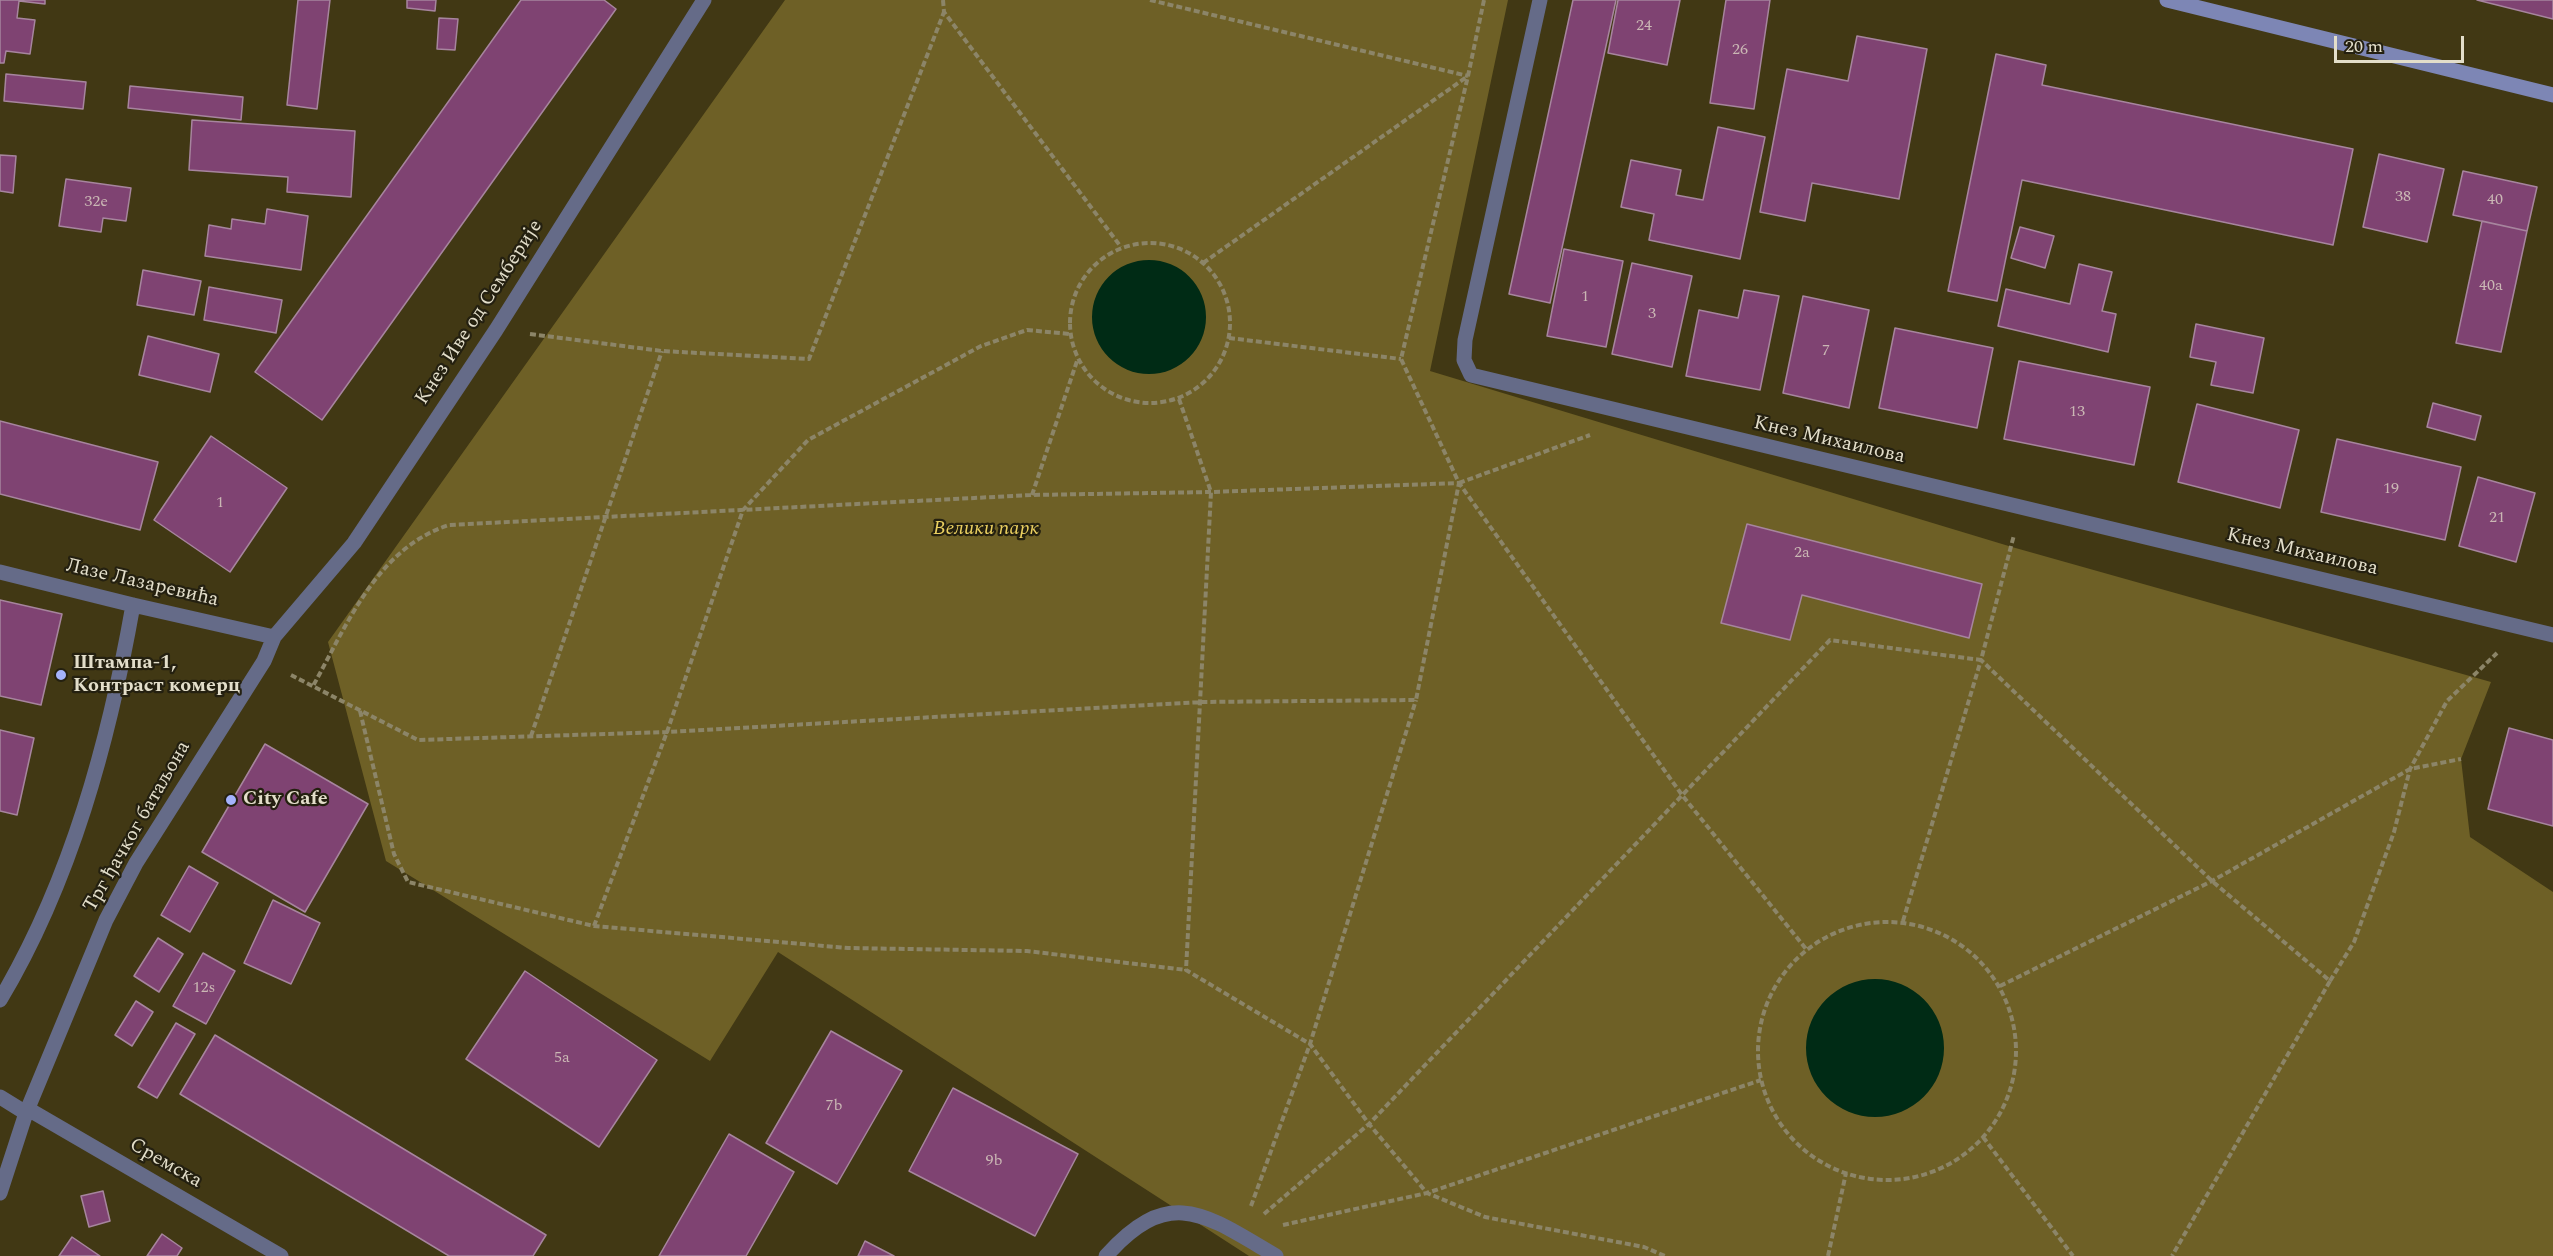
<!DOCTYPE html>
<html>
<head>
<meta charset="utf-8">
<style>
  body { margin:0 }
  #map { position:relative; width:2553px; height:1256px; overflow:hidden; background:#413814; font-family:Spectral,serif }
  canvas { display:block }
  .scale { position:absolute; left:2334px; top:36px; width:130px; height:27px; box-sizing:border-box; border:3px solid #e3deca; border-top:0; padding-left:8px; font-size:18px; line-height:21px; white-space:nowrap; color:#e3deca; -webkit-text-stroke:4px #242010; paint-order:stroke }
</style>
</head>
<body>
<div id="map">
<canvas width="2553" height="1256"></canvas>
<div class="scale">20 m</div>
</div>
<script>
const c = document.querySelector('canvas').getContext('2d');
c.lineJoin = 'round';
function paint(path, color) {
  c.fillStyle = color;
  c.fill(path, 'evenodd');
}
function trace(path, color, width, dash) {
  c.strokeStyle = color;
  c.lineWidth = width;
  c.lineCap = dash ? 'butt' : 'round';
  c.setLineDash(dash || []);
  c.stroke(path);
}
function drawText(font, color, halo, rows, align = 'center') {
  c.font = font + ' Spectral,serif';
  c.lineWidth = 4.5;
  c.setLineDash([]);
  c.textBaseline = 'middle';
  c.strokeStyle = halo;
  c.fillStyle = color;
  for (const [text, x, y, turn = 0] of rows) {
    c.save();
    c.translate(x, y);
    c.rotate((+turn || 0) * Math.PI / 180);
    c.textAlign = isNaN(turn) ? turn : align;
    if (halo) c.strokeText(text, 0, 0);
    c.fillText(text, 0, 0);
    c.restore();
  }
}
const green = new Path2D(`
  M785 0H1508L1430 371 2012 547 2491 682 2461 759 2470 837 2553 892V1256H1249L778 952 710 1061 386 861 328 642Z`);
const water = new Path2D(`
  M1092 317a57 57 0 1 1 114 0a57 57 0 1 1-114 0Z
  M1806 1048a69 69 0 1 1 138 0a69 69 0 1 1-138 0Z`);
const building = new Path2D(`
  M0 0H45V4L19 1 17 18 35 20 30 54 6 51 4 63H0Z
  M298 0H330L317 109 287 105Z
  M407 0H436L435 11 407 8Z
  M521 0H604L616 9 322 420 255 372Z
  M1573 0H1616L1550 303 1509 294Z
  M1618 0H1680L1667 65 1608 53Z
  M1726 0H1770L1754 109 1710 103Z
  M2477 0H2553V19Z
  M439 18 458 19 455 50 437 49Z
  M1857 36 1927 49 1899 199 1812 183 1805 221 1760 212 1787 69 1848 81Z
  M1996 54 2046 65 2042 85 2353 149 2333 245 2022 180 1997 301 1948 291Z
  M6 74 86 82 83 109 4 101Z
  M130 86 243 97 241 120 128 108Z
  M192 120 355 131 351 197 287 192 288 177 189 170Z
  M1718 127 1765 137 1740 259 1649 240 1654 214 1621 207 1631 160 1681 170 1676 195 1703 200Z
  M2379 154 2444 169 2427 242 2363 227Z
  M0 155 16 156 13 193 0 191Z
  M2463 171 2537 187 2527 231 2453 215Z
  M66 179 131 188 126 221 103 218 101 232 59 226Z
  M267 209 308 216 301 270 205 256 209 225 231 229 232 219 265 224Z
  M2482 221 2527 231 2501 352 2456 343Z
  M2020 227 2054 236 2045 268 2011 258Z
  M1564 249 1623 261 1606 347 1547 336Z
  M1632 263 1692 276 1672 367 1612 354Z
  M2079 264 2112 272 2102 311 2116 314 2108 352 1998 326 2006 289 2070 304Z
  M143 270 201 281 194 315 137 305Z
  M209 287 282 300 276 333 204 320Z
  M1744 290 1779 296 1760 390 1686 376 1699 310 1738 318Z
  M1803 296 1869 310 1849 408 1783 393Z
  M2196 324 2264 338 2253 393 2211 385 2216 362 2190 357Z
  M1895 328 1993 348 1977 428 1879 408Z
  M148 336 219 354 210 392 139 375Z
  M2019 361 2150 387 2134 465 2004 439Z
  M2433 403 2481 416 2475 440 2427 427Z
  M2197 404 2299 430 2280 508 2178 482Z
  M0 421 158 462 140 530 0 494Z
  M211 436 287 488 230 572 154 520Z
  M2337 439 2461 467 2445 540 2321 512Z
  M2478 477 2535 493 2516 562 2459 546Z
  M1747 524 1982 584 1969 638 1802 595 1790 640 1721 623Z
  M0 600 62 614 41 705 0 696Z
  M2509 728 2553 740V826L2488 809Z
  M0 730 34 738 17 815 0 811Z
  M265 744 368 804 305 912 202 852Z
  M189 866 218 883 190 932 161 915Z
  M273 900 320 923 291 984 244 963Z
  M158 938 183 954 159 992 134 976Z
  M203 953 235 971 206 1024 173 1006Z
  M525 971 657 1060 599 1147 466 1059Z
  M136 1001 153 1012 132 1046 115 1035Z
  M176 1023 195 1034 157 1098 138 1087Z
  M831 1031 902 1071 837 1184 766 1143Z
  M215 1035 546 1235 533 1256H449L180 1094Z
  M953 1088 1078 1154 1035 1236 909 1171Z
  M729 1134 794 1172 746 1256H659Z
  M103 1191 110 1221 89 1227 81 1196Z
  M162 1234 182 1248 177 1256H147Z
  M72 1237 100 1256H59Z
  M865 1241 894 1256H858Z`);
const path = new Path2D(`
  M943 0 944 12 1121 247
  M1150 0 1468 76
  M1484 0 1468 76 1401 359 1459 483 1682 795 1806 949
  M1070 323a80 80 0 1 1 160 0a80 80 0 1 1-160 0Z
  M1203 263 1468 76
  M530 334 662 351 809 359 944 12
  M1229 338 1401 359
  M1179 399 1211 492 1186 970 1310 1044 1369 1124 1427 1193 1485 1217 1644 1247 1665 1256
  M1459 483 1590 435
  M1032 495 1077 361
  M291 675 418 740 667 732 1201 702 1416 700 1459 483 1211 492 1032 495 449 525C377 548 347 625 313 686
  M360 711 394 854 408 882 594 926 848 948 1027 951 1186 970
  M531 736 662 351
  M1903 921 1981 660 2212 881 2330 981 2172 1256
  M1758 1051a129 129 0 1 1 258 0a129 129 0 1 1-258 0Z
  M594 926 667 732 743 510 808 440 981 346 1027 330 1070 334
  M2330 981 2354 942 2394 832 2410 769 2447 701 2497 653
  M2000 986 2212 881 2410 769 2461 759
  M1983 1137 2073 1256
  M1251 1206 1310 1044 1416 700
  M1264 1214 1369 1124 1830 640 1981 660 2014 535
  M1283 1225 1427 1193 1761 1080
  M1828 1256 1846 1173`);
const minor = new Path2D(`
  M1540 0 1465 340 1464 360 1471 375 2553 635
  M0 572 133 605 274 637
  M0 1000C71 881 109 741 133 605
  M0 1097 26 1113
  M28 1109 281 1256
  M0 1193 26 1113 106 920 136 863 264 661 274 637 354 543 496 330 704 0
  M1106 1256C1170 1184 1206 1215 1276 1256`);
const secondary = new Path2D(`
  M2167 0 2553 95`);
const markers = [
  [61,675,6,"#a4b2fc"],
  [231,800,6,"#a4b2fc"]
];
const numberNames = [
  ["24",1644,27],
  ["26",1740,51],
  ["38",2403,198],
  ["40",2495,201],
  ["32e",96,203],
  ["40a",2491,287],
  ["1",1585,298],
  ["3",1652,315],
  ["7",1826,352],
  ["13",2077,413],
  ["19",2391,490],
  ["1",220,504],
  ["21",2497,519],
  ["2a",1802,554],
  ["12s",204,989],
  ["5a",562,1059],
  ["7b",834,1107],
  ["9b",994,1162]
];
const streetNames = [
  ["Кнез Иве од Семберије",480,313,-57],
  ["Кнез Михаилова",1829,441,13],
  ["Кнез Михаилова",2302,553,13],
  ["Лазе Лазаревића",142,584,13],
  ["Трг ђачког батаљона",138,827,-60],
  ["Сремска",165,1164,30]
];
const parkNames = [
  ["Велики парк",986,530]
];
const poiNames = [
  ["Штампа-1,",73,664],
  ["Контраст комерц",73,687],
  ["City Cafe",243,800]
];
paint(green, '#6e6026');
paint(water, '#002b15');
paint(building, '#7f4372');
trace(building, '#a7859e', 1.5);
trace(path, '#8c8568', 4, [6, 3]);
trace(minor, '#656b88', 15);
trace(secondary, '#7d86b5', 15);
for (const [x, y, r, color] of markers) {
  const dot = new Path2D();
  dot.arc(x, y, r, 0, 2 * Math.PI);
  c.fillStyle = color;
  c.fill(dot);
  trace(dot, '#242010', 2);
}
drawText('16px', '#cab7b4', null, numberNames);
drawText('20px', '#e3deca', '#242010', streetNames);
drawText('italic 20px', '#ebd060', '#242010', parkNames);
drawText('bold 20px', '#e3deca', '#242010', poiNames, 'left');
</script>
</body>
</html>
